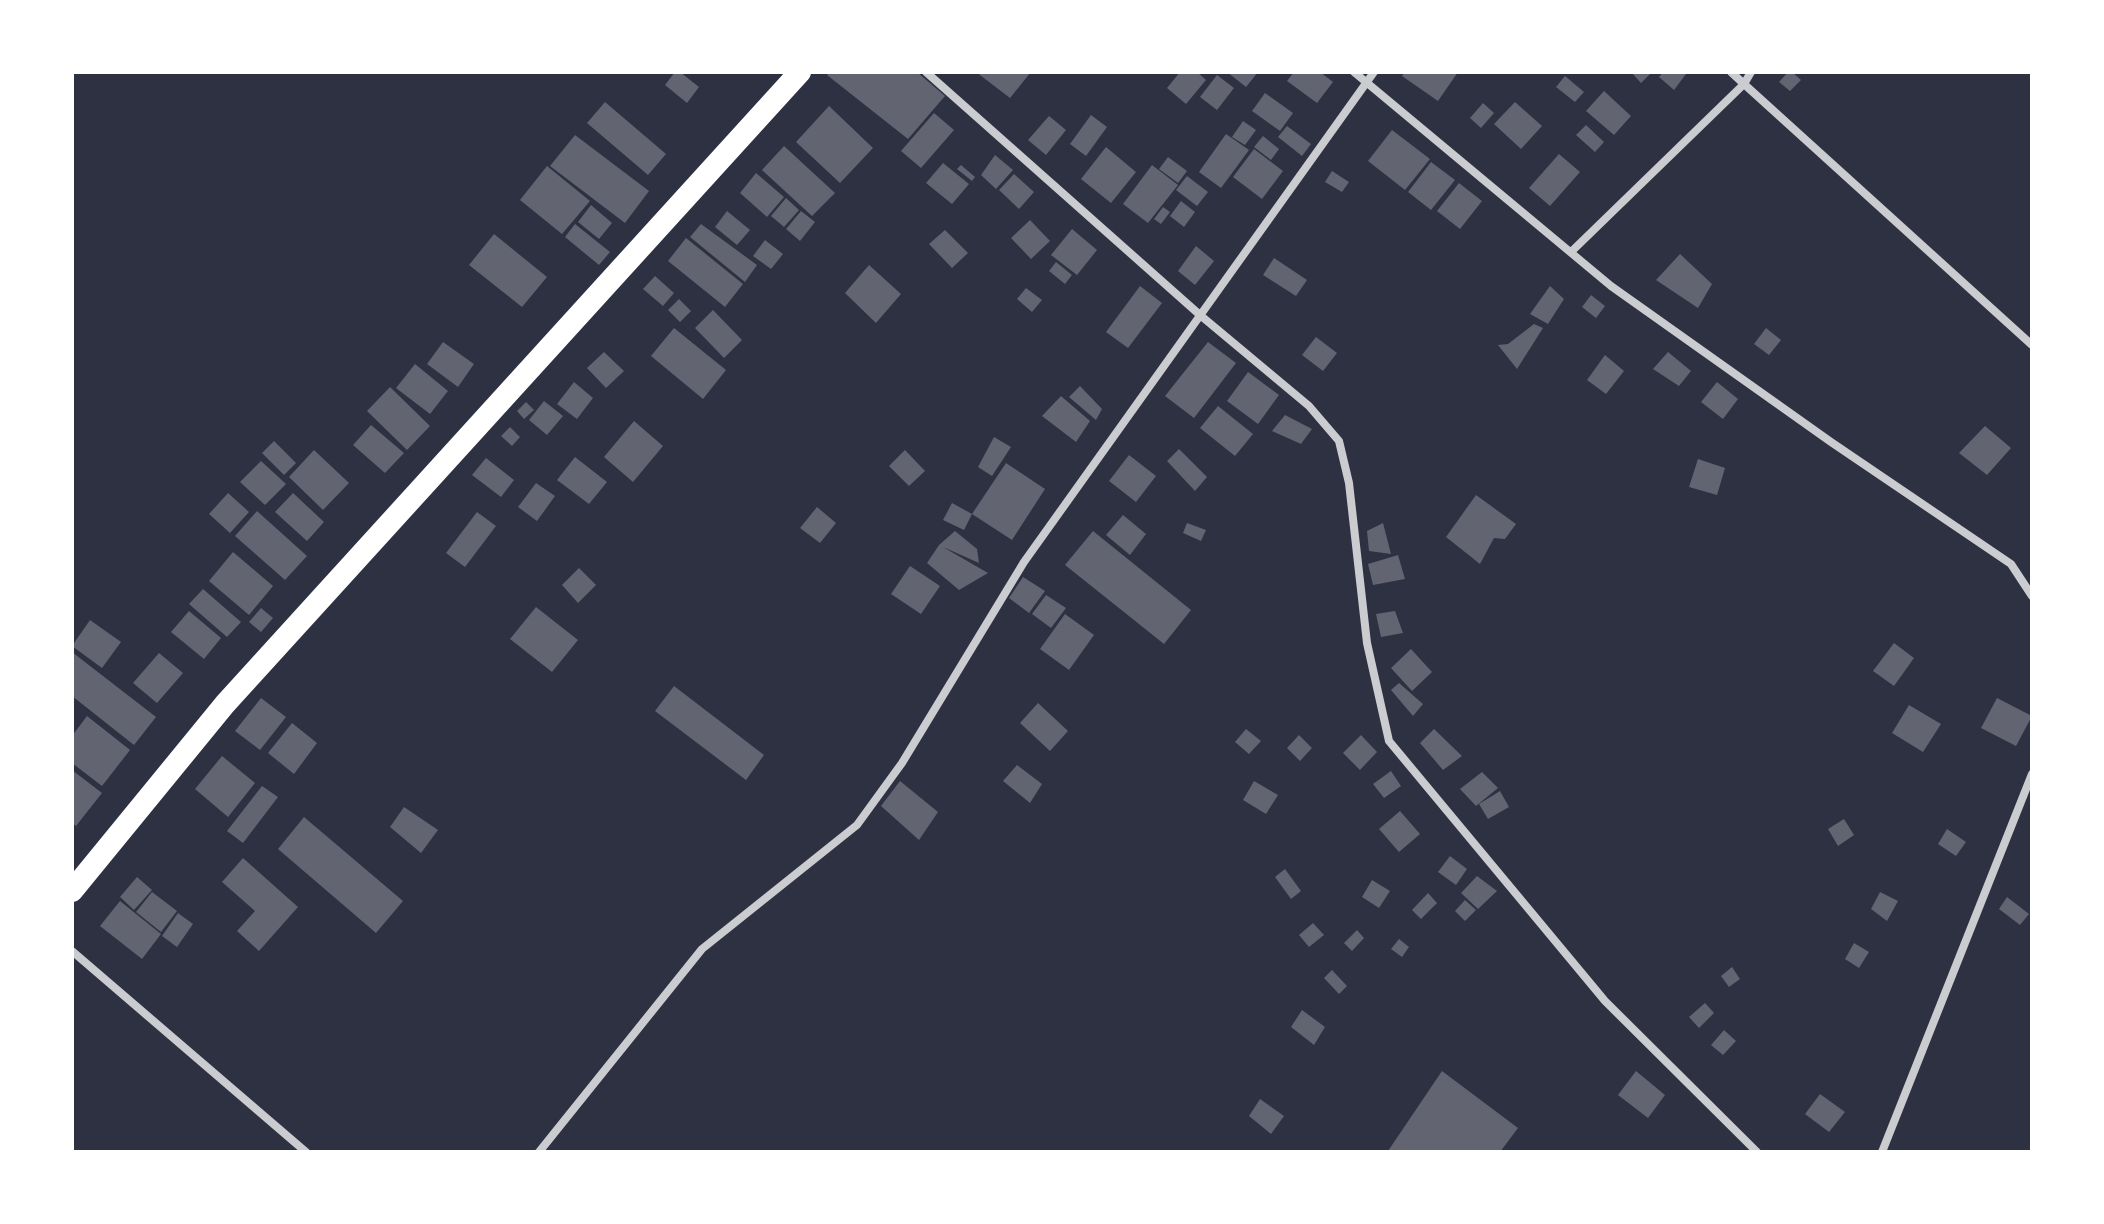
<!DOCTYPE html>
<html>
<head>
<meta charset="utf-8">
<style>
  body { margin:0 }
  #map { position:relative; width:2104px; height:1224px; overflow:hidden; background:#2d3142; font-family:"Roboto Condensed",sans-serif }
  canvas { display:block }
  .frame { position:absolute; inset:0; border:74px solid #fff; pointer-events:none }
</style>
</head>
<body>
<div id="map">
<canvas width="2104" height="1224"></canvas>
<div class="frame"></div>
</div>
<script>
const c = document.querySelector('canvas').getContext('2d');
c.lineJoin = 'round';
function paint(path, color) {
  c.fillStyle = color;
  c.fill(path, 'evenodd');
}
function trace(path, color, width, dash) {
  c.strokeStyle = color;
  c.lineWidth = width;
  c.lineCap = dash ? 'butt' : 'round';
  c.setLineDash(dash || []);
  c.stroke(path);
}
const building = new Path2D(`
  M675 72H680L699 87 687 103 665 85Z
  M830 72H917L945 96 908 139 827 75Z
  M976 72H1031L1010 98Z
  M1180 72H1197L1206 80 1186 104 1167 88Z
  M1227 72H1258L1246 87Z
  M1294 72H1320L1333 82 1317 103 1287 81Z
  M1405 72H1458L1438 101 1402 76Z
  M1631 72H1652L1641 83Z
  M1663 72H1684L1686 74 1674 90 1659 77Z
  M1788 72H1792L1801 80 1790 91 1779 82Z
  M1217 75 1234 88 1217 110 1200 97Z
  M1565 76 1584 92 1575 102 1556 87Z
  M1604 91 1631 116 1614 135 1586 111Z
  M1265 93 1293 113 1280 131 1252 111Z
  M605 102 666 154 648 175 587 123Z
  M1515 102 1542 126 1521 149 1494 124Z
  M1483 103 1494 113 1481 128 1470 118Z
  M829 106 873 148 840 183 796 142Z
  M934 113 954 130 921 168 901 151Z
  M1091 115 1107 127 1086 156 1070 144Z
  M1049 116 1066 130 1046 155 1028 140Z
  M1243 121 1256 130 1245 145 1232 137Z
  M1586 125 1604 142 1595 152 1576 135Z
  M1287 126 1311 144 1302 156 1278 137Z
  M1392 130 1430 159 1405 190 1368 161Z
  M1226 134 1249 150 1221 188 1199 172Z
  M575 135 649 191 625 223 550 166Z
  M1263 136 1279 149 1271 160 1254 147Z
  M784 146 835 193 812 216 762 170Z
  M1106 147 1136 172 1111 203 1081 179Z
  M1254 149 1283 171 1262 199 1233 177Z
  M1559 154 1580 172 1550 206 1529 188Z
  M995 155 1013 170 996 189 981 175Z
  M1168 157 1187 171 1178 183 1159 169Z
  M1431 162 1455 180 1431 210 1408 192Z
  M943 163 969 184 952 204 926 183Z
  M961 165 975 177 972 181 957 169Z
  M1152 165 1178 185 1148 223 1123 204Z
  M547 166 590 201 562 234 520 200Z
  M1332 171 1349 182 1342 192 1325 182Z
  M756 173 784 197 767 217 740 193Z
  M1014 174 1034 192 1019 209 999 190Z
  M1187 176 1208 192 1197 206 1176 190Z
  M1459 183 1482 201 1460 229 1437 211Z
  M786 198 799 210 784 227 771 216Z
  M1181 201 1195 212 1184 227 1170 216Z
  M591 205 612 223 599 239 578 222Z
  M1163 207 1170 212 1161 224 1154 219Z
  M727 211 750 230 737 245 715 227Z
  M801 211 815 222 800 241 786 229Z
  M1030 220 1050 241 1031 259 1011 238Z
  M575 224 610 252 599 265 565 237Z
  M701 224 757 265 745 282 690 237Z
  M1072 229 1097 250 1077 275 1051 255Z
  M945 230 968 253 952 268 929 244Z
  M494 234 547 277 522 307 469 265Z
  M686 238 743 284 725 307 668 261Z
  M765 240 783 254 771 269 753 256Z
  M1196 246 1214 261 1195 285 1178 271Z
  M1680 254 1712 284 1698 308 1656 280Z
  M1274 258 1307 280 1296 296 1263 275Z
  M1056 262 1072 275 1065 284 1049 271Z
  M869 265 901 294 876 323 845 293Z
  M655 276 674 293 663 306 643 289Z
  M1140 286 1162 303 1128 348 1106 332Z
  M1550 286 1564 299 1548 324 1530 314Z
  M1026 288 1042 300 1032 312 1017 299Z
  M1591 295 1605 306 1596 318 1582 307Z
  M679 299 691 311 680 322 668 310Z
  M713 310 742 340 724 358 695 328Z
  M1534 324 1543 328 1517 369 1498 345 1508 344Z
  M674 328 726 370 703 399 651 356Z
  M1766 328 1781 340 1769 355 1754 344Z
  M1316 337 1337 353 1323 371 1302 355Z
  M443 342 474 364 458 387 427 364Z
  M1208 342 1236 363 1194 418 1165 396Z
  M604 352 624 371 606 388 587 368Z
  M1668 352 1691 371 1679 386 1653 369Z
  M1605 355 1624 371 1606 394 1587 380Z
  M415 364 448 391 430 414 396 388Z
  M1248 372 1279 395 1258 424 1227 401Z
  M574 382 593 398 577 419 557 404Z
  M1717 382 1738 399 1723 419 1701 402Z
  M1080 386 1102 409 1096 420 1069 397Z
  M390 387 430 426 407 450 367 411Z
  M1061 396 1090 421 1076 442 1042 416Z
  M544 401 563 416 547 435 529 420Z
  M526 402 534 410 524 419 517 411Z
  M1218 406 1253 434 1235 456 1200 428Z
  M1285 415 1312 429 1301 444 1272 431Z
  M634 421 663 446 633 482 604 457Z
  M371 425 404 453 385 473 353 445Z
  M1985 426 2011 448 1987 475 1959 453Z
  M510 427 520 437 512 446 501 436Z
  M994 437 1011 447 992 476 978 467Z
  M274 441 296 463 284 475 262 453Z
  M1179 449 1207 477 1195 491 1167 461Z
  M314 450 349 483 323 510 289 477Z
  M905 450 925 471 909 486 889 466Z
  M1129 455 1156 476 1136 502 1109 481Z
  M575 457 607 482 589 504 557 480Z
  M486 458 514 480 501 497 472 475Z
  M1698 459 1725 468 1717 495 1689 487Z
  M261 461 286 484 265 505 240 482Z
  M1006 463 1045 489 1012 540 972 514Z
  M536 483 555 496 537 521 518 507Z
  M228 493 249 512 230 533 209 514Z
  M293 493 324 522 307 541 275 512Z
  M1476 495 1516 524 1505 539 1494 538 1480 564 1446 537Z
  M952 503 972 514 964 530 943 520Z
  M817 507 836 523 820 543 800 528Z
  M257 511 307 556 285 580 235 536Z
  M477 512 496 526 465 567 446 553Z
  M1123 515 1146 534 1130 555 1106 535Z
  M1187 523 1206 530 1201 541 1183 533Z
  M1383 523 1391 554 1369 551 1367 531Z
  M955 531 977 549 979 563 943 547 988 573 959 590 927 563 939 545Z
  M1093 531 1191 610 1164 644 1065 565Z
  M233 552 273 586 249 615 209 581Z
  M1398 555 1405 579 1373 585 1368 564Z
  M910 566 940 586 921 614 891 594Z
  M579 568 596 585 578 603 562 585Z
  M1023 577 1045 591 1029 613 1009 598Z
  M203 589 241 622 227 637 189 604Z
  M1046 595 1066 608 1051 628 1032 614Z
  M536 607 578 640 552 672 510 639Z
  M261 608 273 618 261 632 249 622Z
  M189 611 221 638 204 659 171 632Z
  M1395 611 1403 633 1381 637 1376 614Z
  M1065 614 1094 635 1069 670 1040 649Z
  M90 620 121 642 102 668 72 646Z
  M1894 643 1914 658 1894 686 1873 671Z
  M1411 649 1432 672 1412 691 1391 668Z
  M72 652 156 717 134 745 72 696Z
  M159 653 183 673 157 703 133 683Z
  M1399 683 1423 704 1413 716 1391 690Z
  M674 686 764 755 746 780 655 711Z
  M261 698 286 717 260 750 235 731Z
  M1997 698 2032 716 2016 746 1981 728Z
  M1038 703 1068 731 1050 751 1020 723Z
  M1909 705 1941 724 1923 752 1892 733Z
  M87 716 130 750 102 786 72 763V736Z
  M292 723 317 743 294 774 268 753Z
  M1246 729 1261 741 1249 754 1235 742Z
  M1434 729 1462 756 1443 770 1420 743Z
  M1299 735 1312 748 1300 761 1287 748Z
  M1361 735 1377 752 1360 770 1343 753Z
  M222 756 255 783 228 817 195 789Z
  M1017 765 1042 784 1030 803 1003 781Z
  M72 770 102 793 76 826 72 823Z
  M1391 771 1401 786 1384 798 1373 784Z
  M1482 772 1498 788 1476 806 1460 789Z
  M900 781 938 812 919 840 881 806Z
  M1254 781 1278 795 1266 814 1243 800Z
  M262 786 278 797 243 843 227 831Z
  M1500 791 1509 807 1488 819 1479 804Z
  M404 807 438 830 421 853 390 827Z
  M1400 811 1420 834 1399 852 1379 829Z
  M304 817 403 901 376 933 278 849Z
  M1844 819 1854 835 1838 846 1828 829Z
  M1947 829 1966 842 1956 856 1938 844Z
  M1450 856 1467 869 1456 885 1438 872Z
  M243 858 298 907 259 951 237 931 255 911 222 882Z
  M1285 869 1301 891 1291 899 1275 877Z
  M1477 876 1497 891 1478 909 1461 893Z
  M137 877 152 890 134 910 120 897Z
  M1372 880 1390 891 1379 908 1362 897Z
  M152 892 177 911 161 932 136 912Z
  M1880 892 1898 901 1887 921 1871 909Z
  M1428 893 1437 903 1421 919 1412 910Z
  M2007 897 2029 914 2020 925 1999 909Z
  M1465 900 1476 910 1465 921 1455 911Z
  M120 901 161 934 142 959 100 926Z
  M178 913 193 924 177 947 162 936Z
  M1313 923 1324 935 1309 947 1299 935Z
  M1357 930 1364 938 1352 951 1344 943Z
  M1399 939 1409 947 1402 957 1391 949Z
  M1854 943 1869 952 1859 968 1845 959Z
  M1732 967 1740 979 1729 987 1721 976Z
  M1332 970 1347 986 1339 994 1324 978Z
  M1705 1003 1714 1013 1699 1028 1689 1017Z
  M1302 1010 1325 1027 1314 1045 1291 1027Z
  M1724 1030 1736 1041 1723 1055 1711 1045Z
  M1442 1071 1518 1128 1500 1152 1388 1151Z
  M1636 1071 1665 1095 1648 1118 1618 1095Z
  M1820 1094 1845 1112 1829 1132 1805 1114Z
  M1260 1099 1284 1116 1271 1134 1249 1116Z`);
const minor = new Path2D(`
  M926 72 1200 315 1309 406 1339 441 1349 483 1367 643 1389 741 1605 1001 1757 1152
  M1354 72 1611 286 1831 442 2011 564 2032 596
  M1731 72 1744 84 1751 72
  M1571 252 1744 84 2032 345
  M72 951 306 1152
  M539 1152 702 949 857 825 902 763 1024 562 1374 72
  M1882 1152 2032 774`);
const trunk = new Path2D(`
  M72 891 225 704 800 72`);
paint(building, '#626471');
trace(minor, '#caccd0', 8);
trace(trunk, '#fff', 22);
</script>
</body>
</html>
